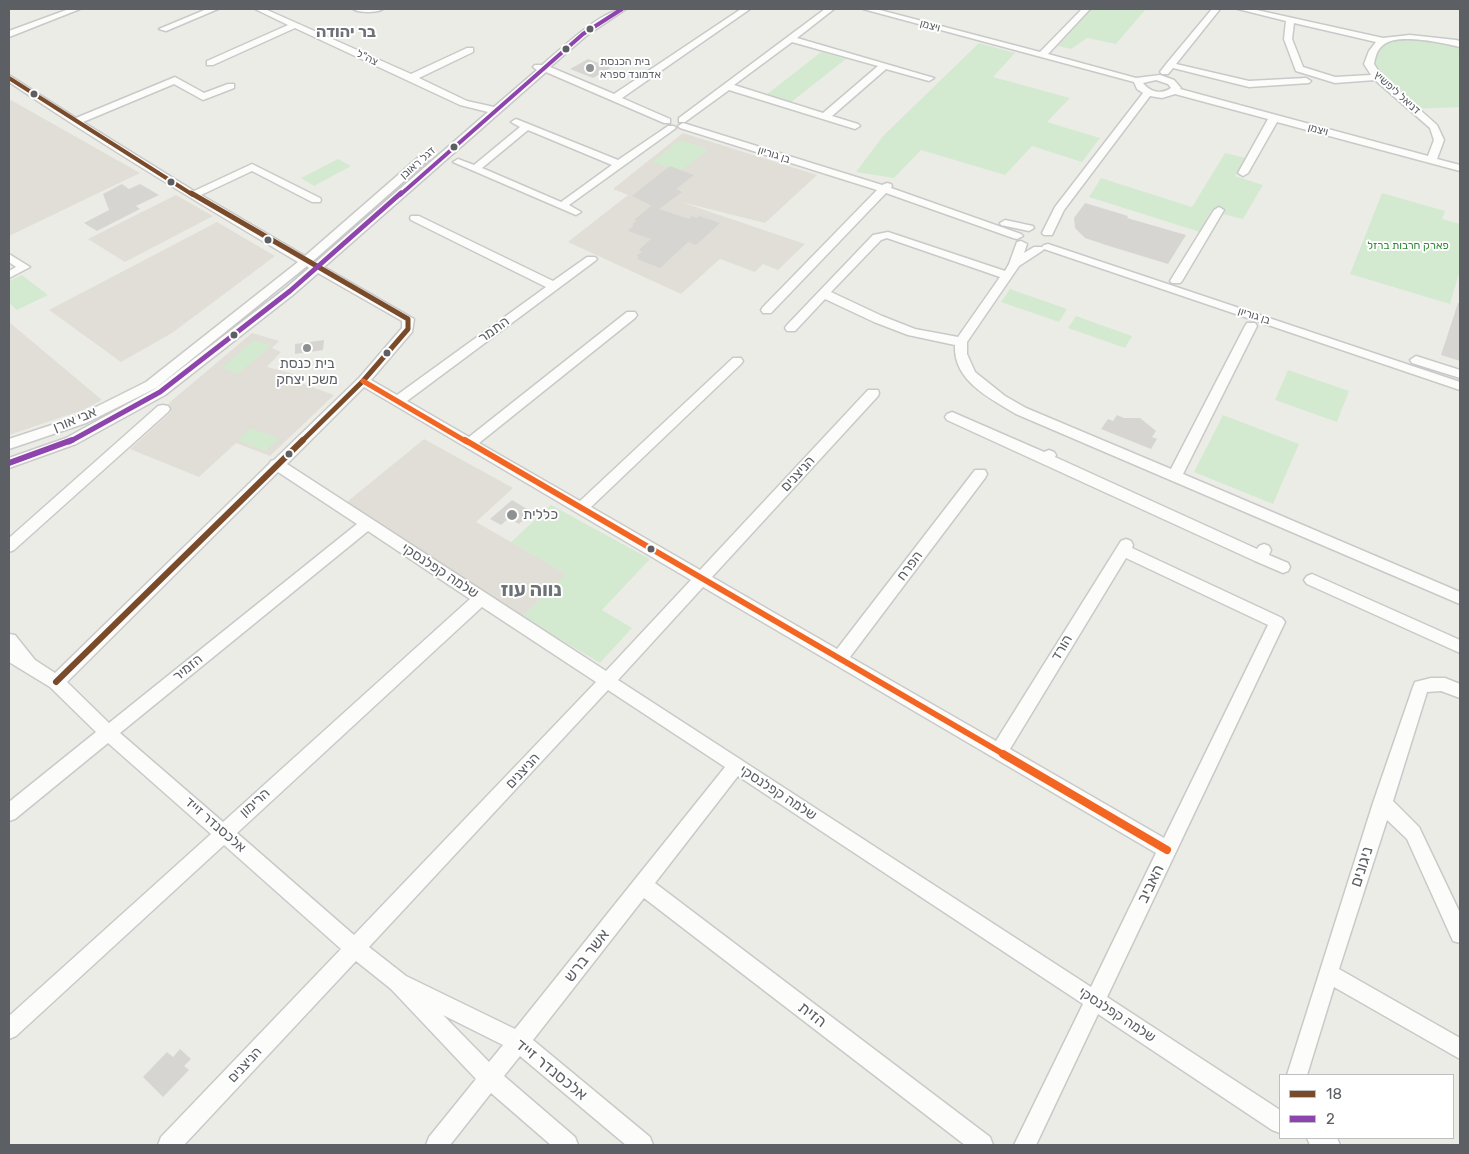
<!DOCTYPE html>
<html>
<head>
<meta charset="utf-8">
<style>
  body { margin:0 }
  #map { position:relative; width:1469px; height:1154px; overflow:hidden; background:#ecece7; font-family:Rubik,sans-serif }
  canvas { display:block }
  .frame { position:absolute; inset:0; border:10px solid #5c6065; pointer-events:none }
  .legend { position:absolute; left:1279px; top:1074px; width:175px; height:65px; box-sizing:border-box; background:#fff; border:1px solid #bebfc1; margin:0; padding:6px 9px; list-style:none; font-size:15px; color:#5c6065 }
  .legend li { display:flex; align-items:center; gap:10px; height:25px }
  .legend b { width:25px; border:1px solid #bebfc1 }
</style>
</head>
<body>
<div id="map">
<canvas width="1469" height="1154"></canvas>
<div class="frame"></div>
<ul class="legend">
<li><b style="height:6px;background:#7a4b2a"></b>18</li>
<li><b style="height:6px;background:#8e44ad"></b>2</li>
</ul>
</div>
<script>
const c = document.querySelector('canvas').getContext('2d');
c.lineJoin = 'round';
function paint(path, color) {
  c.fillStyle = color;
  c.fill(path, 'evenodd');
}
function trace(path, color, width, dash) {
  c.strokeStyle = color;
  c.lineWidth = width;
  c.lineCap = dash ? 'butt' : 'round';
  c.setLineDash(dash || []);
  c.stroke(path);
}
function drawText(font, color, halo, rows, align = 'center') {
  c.font = font + ' Rubik,Heebo,sans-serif';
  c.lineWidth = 4;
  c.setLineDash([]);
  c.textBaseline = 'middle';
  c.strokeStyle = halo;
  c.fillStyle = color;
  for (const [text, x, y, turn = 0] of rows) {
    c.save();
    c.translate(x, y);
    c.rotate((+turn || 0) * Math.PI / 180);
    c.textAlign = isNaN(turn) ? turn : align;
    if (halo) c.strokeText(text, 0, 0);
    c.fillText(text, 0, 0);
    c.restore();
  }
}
const education = new Path2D(`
  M9 99 140 173 9 236Z
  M683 133 817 175 765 223 681 202 805 244 778 270 763 264 755 272 720 259 681 294 568 242 628 195 613 189Z
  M176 195 213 216 125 262 88 239Z
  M217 222 275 256 172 333 121 362 49 310Z
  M9 322 102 400 83 410 9 435Z
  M252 333 279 341 272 348 281 352 267 367 307 377 301 383 334 395 270 456 236 443 199 477 130 449 171 412 169 403Z
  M424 439 513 488 476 522 567 574 522 617 347 502Z`);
const green = new Path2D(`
  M1091 9H1146L1116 44 1087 38 1071 49 1058 46Z
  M1409 38 1451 41 1460 44V107L1415 109 1371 70 1373 52 1383 41Z
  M979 43 1015 53 993 77 1070 98 1047 122 1100 138 1082 162 1032 146 1005 175 921 150 894 178 856 172 883 136Z
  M821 52 846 59 790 103 766 95Z
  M680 140 708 149 680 172 652 162Z
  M1225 153 1246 158 1235 176 1263 185 1243 219 1211 211 1200 232 1089 197 1101 178 1192 207Z
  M338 159 351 166 314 186 301 178Z
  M1382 193 1445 211 1442 219 1460 224V270L1450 304 1350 274Z
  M22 275 48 295 17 310 9 303V281Z
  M1010 289 1067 309 1059 322 1001 302Z
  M1076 316 1132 336 1125 348 1068 328Z
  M254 340 271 346 238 374 222 368Z
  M1288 370 1349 391 1337 422 1275 400Z
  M1223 415 1299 444 1273 504 1194 472Z
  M251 428 279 438 266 451 238 440Z
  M551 505 650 559 602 610 632 628 600 663 522 617 566 574 511 542Z`);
const building = new Path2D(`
  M588 59 611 68 593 78 570 69Z
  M670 166 694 175 676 189 682 192 659 209 689 219 692 216 697 218 699 216 720 223 696 245 688 242 660 268 637 259 639 257 636 256 642 252 639 250 651 239 628 231 634 225 632 224 637 221 634 220 651 206 656 208 632 196Z
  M122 184 129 189 140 184 159 195 136 206 140 209 97 231 84 223 109 210 103 194Z
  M1085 203 1128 216 1127 218 1186 235 1168 264 1109 246 1085 238 1075 228 1074 218Z
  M1458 303H1460V361L1441 355Z
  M324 340 323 350 295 354V344Z
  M1117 415 1124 418H1140L1156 431 1152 437 1157 439 1151 449 1101 429 1108 419 1113 421Z
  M512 500 532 512 519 524 509 518 501 525 490 519Z
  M180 1049 191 1059 184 1066 189 1070 163 1097 143 1077 167 1052 173 1057Z`);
const minor = new Path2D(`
  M69 9H80L9 37V31Z
  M207 9H218L166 31 159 29Z
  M255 9H265L411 74 467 48H473V52L419 78 467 101 494 107 537 70 533 67 535 65H542C560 50 603 8 626 9L586 36 550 67 614 94 741 9H750L622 98 670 119V123H664L546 72 324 267 414 319 412 332 371 380 397 395 546 287 411 220 410 218 411 216H419L553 281 587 257H595L597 259 595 261 407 401 469 437 627 312H635L637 315 635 318 479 443 580 501 733 358H741L743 361 741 364 591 507 700 570 868 390H878L879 393 878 396 712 577 837 649 975 470H985L987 474 985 478 850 657 996 741 1121 541 1126 539 1131 541 1133 545 1132 548 1282 618 1285 622 1107 997 1280 1110V1133L1272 1130 1098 1014 1036 1145H1014L1083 1004 738 776 655 883 990 1137 993 1145H965L644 898 533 1040 650 1137 653 1145H626L520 1056 504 1076 575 1137 578 1145H551L491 1093 450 1145H426L429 1137 476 1079 391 989 356 961 184 1145H158L161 1137 341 949 224 845 16 1036 9 1039V1016L211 834 108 743 15 819 9 821V802L96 732 50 687 9 662V634L15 635 35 660 55 673 269 464 271 461 274 460 359 378 402 328V321L318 273 294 294 165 395 76 444 9 468V458L66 438 155 389 286 288 309 268 307 266 156 388 86 423 9 449V439L76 417 146 382 298 262C200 204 104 146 9 82V75L76 118 175 77 204 93 228 84H234V88L203 100 174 84 83 122 194 191 252 164 320 198 321 200 320 202H312L252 171 201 195 305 256 421 155H429V159L313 261 316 262 488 112 460 105 295 28 213 65H207V61L288 25ZM364 387 691 580 606 671 287 464ZM278 472 357 524 109 723 67 682ZM368 531 470 599 223 822 120 733ZM1126 558 1268 625 1164 838 1010 749ZM703 587 1156 853 1091 987 618 680ZM482 607 596 682 354 935 237 833ZM608 690 725 767 515 1029 406 976 369 947ZM443 1015 503 1045 489 1062Z
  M353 9H383C377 13 359 13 353 9Z
  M825 9H834L797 38 934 78 929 81 886 69 832 116 858 124 860 126 855 129 729 90 685 122H679V118ZM792 42 878 66 823 113 734 85Z
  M863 9H876L1040 52 1082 9H1090L1048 54 1136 78 1160 75 1174 80 1181 88 1180 89 1428 156 1434 140 1430 128 1375 80 1335 83 1296 71 1284 39 1286 21 1238 9H1252L1383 38 1410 35 1456 40 1460 41V47C1442 43 1396 32 1382 46 1377 50 1375 58 1374 64L1381 75 1437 125 1444 140 1437 159 1460 165V171L1277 122 1248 173 1243 176 1238 173 1268 119 1175 94 1162 98 1150 96 1064 210 1052 235H1044L1042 233 1055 207 1143 93 1137 89 1134 82ZM1294 23 1376 42 1369 51 1364 64 1371 75 1335 77 1303 67 1292 39ZM1156 80 1168 84 1171 88C1161 95 1150 92 1143 83Z
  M1212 9H1220L1176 64 1249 81 1306 78 1311 81 1309 83 1249 87 1173 68 1168 74H1162L1160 72 1167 63Z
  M516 119 618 160 668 126H674L676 128 569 205 581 212 576 215 453 162 458 159 474 165 520 127 511 122ZM528 130 612 165 561 202 482 168Z
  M683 123 882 185 887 183 891 184 892 186 891 188 1021 234 1023 236 1017 239 1013 238 886 193 771 313H763L761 310 763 307 877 190 680 128 678 126Z
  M1219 207 1224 210 1182 281 1180 283H1172L1170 281 1214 210Z
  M1005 220 1033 226 1034 228 1029 231 1001 225 1000 223Z
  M888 232 1005 271 1009 264 1017 242 1021 241 1027 244 1024 253 1034 247H1042L1044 249 1042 251 1019 266 967 342V354L975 372 1005 396 1026 408 1171 469 1245 326 1247 323H1255L1257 326 1183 474 1460 592V604L1016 414C990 398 953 381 955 345L908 335 874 322 825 299 795 331H787L785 328 787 325 873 235ZM887 238 1000 277 958 337 915 329 882 316 831 292 881 240Z
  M1048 244 1460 382V390L1044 249 1042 247 1044 245Z
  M9 254 30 267 9 278V271L16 267 9 262Z
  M1416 356 1460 370V378L1412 363 1410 360Z
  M163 405 168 406 170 409 168 412 14 550 9 552V538L158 406Z
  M952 412 1044 452 1049 450 1054 452 1056 455 1055 457 1257 549 1259 546 1264 544 1269 546 1271 550 1269 555 1288 563 1290 567 1288 571 1283 573 1255 561 947 420 945 417 947 414Z
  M1312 574 1460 640V653L1307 584 1304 580 1307 576Z
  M1431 678H1445L1460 684V698L1441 691 1427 692 1393 801 1419 827 1460 913V943L1453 941 1407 839 1387 820 1339 969 1460 1038V1059L1334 987 1307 1075H1287L1373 803 1413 687 1415 682Z
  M1307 1138H1337L1340 1145H1310Z`);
const bus1Far2 = new Path2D(`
  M9 78 193 195`);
const bus1Far1 = new Path2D(`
  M191 193 408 319V329L363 381 301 442`);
const bus1 = new Path2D(`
  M56 682 303 440`);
const bus2Far2 = new Path2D(`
  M400 195 583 34 622 9`);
const bus2Far1 = new Path2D(`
  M69 442 160 392 290 291 401 193`);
const bus2 = new Path2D(`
  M9 463 72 440`);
const bus3Far2 = new Path2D(`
  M363 381 467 442`);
const bus3Far1 = new Path2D(`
  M465 440 1005 755`);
const bus3 = new Path2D(`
  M1003 754 1167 850`);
const markers = [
  [590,29,4.5,"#5c6065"],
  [566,49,4.5,"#5c6065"],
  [590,68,5,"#8e9192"],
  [34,94,4.5,"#5c6065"],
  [454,147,4.5,"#5c6065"],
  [171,182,4.5,"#5c6065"],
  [268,240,4.5,"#5c6065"],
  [234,335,4.5,"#5c6065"],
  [307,348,5,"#8e9192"],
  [387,353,4.5,"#5c6065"],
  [289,454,4.5,"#5c6065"],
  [512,515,6,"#8e9192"],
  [651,549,4.5,"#5c6065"]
];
const farStreetnames = [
  ["ויצמן",930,26,15],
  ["צה\"ל",367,58,25],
  ["דניאל ליפשיץ",1397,93,42],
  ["ויצמן",1318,130,15],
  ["בן גוריון",774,155,18],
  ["דגל ראובן",418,163,-41],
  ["בן גוריון",1254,316,18]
];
const farPoinames = [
  ["בית הכנסת",600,62],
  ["אדמונד ספרא",600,75]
];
const farParknames = [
  ["פארק חרבות ברזל",1408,246]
];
const streetNames = [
  ["התמר",494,330,-36],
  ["אבי אורן",75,420,-22],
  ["הניצנים",798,474,-47],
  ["הפרח",910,566,-53],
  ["שלמה קפלנסקי",440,571,33],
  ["הורד",1062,648,-59],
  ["הזמיר",188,668,-39],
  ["הניצנים",523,771,-47],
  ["שלמה קפלנסקי",778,793,33],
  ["הרימון",255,803,-42],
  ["אלכסנדר זייד",215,825,41],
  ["שלמה קפלנסקי",1117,1015,33],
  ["הניצנים",245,1065,-47]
];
const poiNames = [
  ["בית כנסת",307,364],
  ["משכן יצחק",307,380],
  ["כללית",523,515,"left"]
];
const farDistrictnames = [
  ["בר יהודה",346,32]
];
const nearStreetnames = [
  ["ניגונים",1362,867,-72],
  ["האביב",1151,884,-64],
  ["אשר ברש",587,956,-52],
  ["הזית",812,1015,37],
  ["אלכסנדר זייד",551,1070,39]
];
const districtNames = [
  ["נווה עוז",531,591]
];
paint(education, '#e0ded6');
paint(green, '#d3ead1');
paint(building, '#d6d5d2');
trace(minor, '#c9c9c9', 3);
paint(minor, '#fcfcfb');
trace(bus1Far2, '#7a4b2a', 4);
trace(bus1Far1, '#7a4b2a', 5);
trace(bus1, '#7a4b2a', 6);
trace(bus2Far2, '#8e44ad', 4);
trace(bus2Far1, '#8e44ad', 5);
trace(bus2, '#8e44ad', 6);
trace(bus3Far2, '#f26522', 5);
trace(bus3Far1, '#f26522', 6);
trace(bus3, '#f26522', 8);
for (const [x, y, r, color] of markers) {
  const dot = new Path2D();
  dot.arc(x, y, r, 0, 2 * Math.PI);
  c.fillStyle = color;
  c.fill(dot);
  trace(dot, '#fff', 2);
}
drawText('11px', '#5c6065', '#fff', farStreetnames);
drawText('11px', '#5c6065', '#fff', farPoinames, 'left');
drawText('11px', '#318735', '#fff', farParknames);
drawText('14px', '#5c6065', '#fff', streetNames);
drawText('14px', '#5c6065', '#fff', poiNames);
drawText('bold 16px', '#6d7277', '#fff', farDistrictnames);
drawText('16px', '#5c6065', '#fff', nearStreetnames);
drawText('bold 19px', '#6d7277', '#fff', districtNames);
</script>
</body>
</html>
